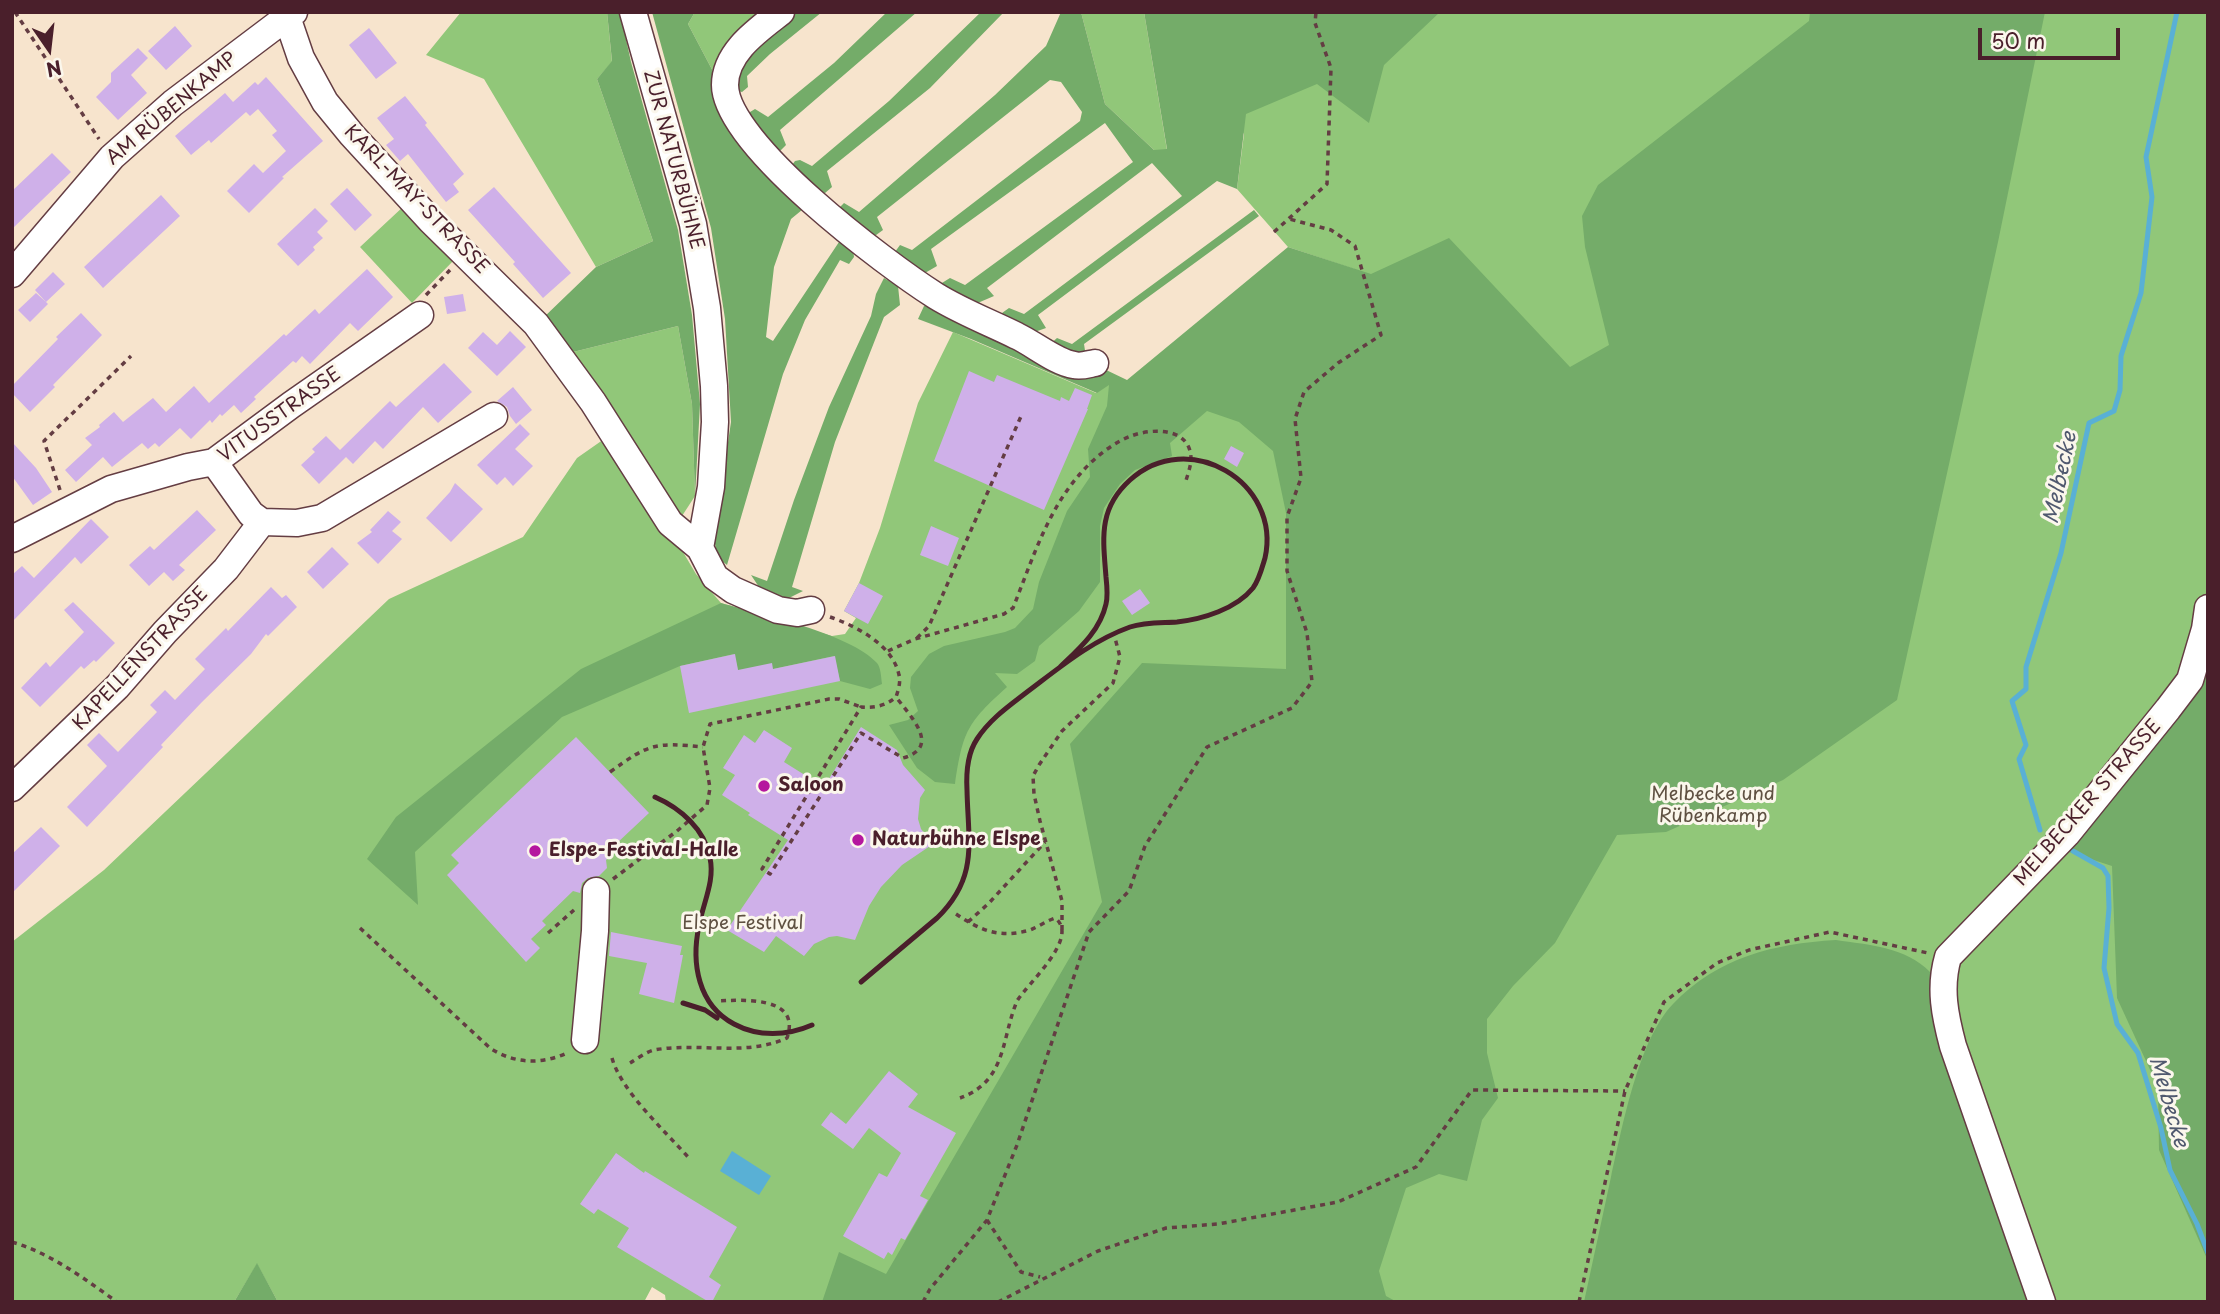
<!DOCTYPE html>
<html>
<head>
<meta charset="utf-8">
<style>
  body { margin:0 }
  #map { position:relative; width:2220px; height:1314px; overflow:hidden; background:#f7e4cd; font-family:"Playpen Sans",sans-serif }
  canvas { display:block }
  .frame { position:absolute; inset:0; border:14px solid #4a1f2b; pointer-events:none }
  .north { position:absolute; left:14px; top:14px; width:70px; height:70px; -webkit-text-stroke:5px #fbf7ec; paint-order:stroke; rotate:166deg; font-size:19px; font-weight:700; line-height:28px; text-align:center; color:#4a1f2b }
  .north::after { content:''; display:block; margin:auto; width:24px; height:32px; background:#4a1f2b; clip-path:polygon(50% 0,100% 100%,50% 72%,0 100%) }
  .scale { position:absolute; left:1978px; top:28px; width:142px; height:32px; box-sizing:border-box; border:4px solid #4a1f2b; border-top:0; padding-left:9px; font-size:21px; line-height:24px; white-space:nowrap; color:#4a1f2b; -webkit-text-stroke:5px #fbf7ec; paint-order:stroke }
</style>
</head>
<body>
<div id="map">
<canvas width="2220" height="1314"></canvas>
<div class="frame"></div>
<div class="north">N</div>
<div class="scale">50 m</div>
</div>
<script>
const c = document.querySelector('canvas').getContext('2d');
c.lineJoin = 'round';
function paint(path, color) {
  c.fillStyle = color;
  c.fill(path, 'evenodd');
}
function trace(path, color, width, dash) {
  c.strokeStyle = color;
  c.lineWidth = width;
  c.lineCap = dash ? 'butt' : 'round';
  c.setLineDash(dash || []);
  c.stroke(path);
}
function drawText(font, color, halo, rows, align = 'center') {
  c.font = font + ' "Playpen Sans",sans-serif';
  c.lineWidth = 6;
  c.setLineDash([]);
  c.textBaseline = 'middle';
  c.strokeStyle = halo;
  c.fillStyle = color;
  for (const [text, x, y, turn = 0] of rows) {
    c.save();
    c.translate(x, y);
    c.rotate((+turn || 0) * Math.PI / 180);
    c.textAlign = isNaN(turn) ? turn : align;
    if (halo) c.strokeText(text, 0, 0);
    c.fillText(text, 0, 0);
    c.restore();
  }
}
const green = new Path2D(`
  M461 12H607L612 62 597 79 653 241 596 267 484 79 426 55Z
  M695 12H759L717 79 688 24Z
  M1081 12H1144L1167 150H1154L1105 104Z
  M1167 12H2208V1302H666L665 1295 652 1287 644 1302H278L257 1264 234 1302H12V942L104 870 389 599 523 537 577 458 607 437 667 525 696 574 721 603 832 636 845 634 856 618 844 611 859 583 880 528 918 403 953 332 1096 393 1109 383 1140 389 1354 269 1288 247 1237 189 1244 134Z
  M405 205 455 259 412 303 360 247Z
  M678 326 692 404 695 496 682 516 673 520 565 354Z`);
const forest = new Path2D(`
  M607 12H620L631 62 678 230 692 315 700 404 695 497 692 404 678 326 565 354 542 319 596 267 653 241 597 79 612 61Z
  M652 12H695L688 24 717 79 808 205 791 219 774 267 766 337 773 341 841 239 853 249 854 257 849 264 840 260 805 320 783 374 727 565 717 557 714 537 731 422 725 319 711 228Z
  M791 12H822L770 54 747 76 748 87 742 92 735 90 736 69Z
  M887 12H917L780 130 786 145 780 151 746 119 750 112 755 109 768 117 834 63Z
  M981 12H1004L930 88 827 171 832 187 825 193 816 192 790 168 795 161 800 160 812 166 889 101Z
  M1061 12H1081L1105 104 1154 150 1167 149 1144 12H1440L1384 65 1369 123 1317 84 1246 114 1237 189 1217 181 1038 315 1046 328 1029 334 995 318 1009 308 1024 314 1182 196 1152 163 987 288 994 296 973 305 937 286 950 278 965 285 1133 162 1105 123 931 249 937 266 925 273 892 256 900 245 912 250 1080 121 1082 112 1061 82 1050 80 877 217 883 230 872 238 839 208 844 203 859 212 995 95 1046 46Z
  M1810 12H2045L1998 242 1897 700 1783 780 1666 832 1617 835 1555 943 1513 986 1487 1019V1053L1498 1098 1482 1120 1467 1181 1439 1174 1406 1188 1379 1271 1386 1296 1397 1302H822L839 1252 886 1274 1102 902 1070 744 1142 663 1286 669V513L1273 451 1239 422 1207 411 1170 443 1172 456 1135 470 1120 484 1104 508 1100 526V582L1079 611 1039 646 1035 661 1017 674 995 673 1007 687C967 723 963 731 955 784L935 782 917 768 889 725 908 720 918 711 910 688 911 677 929 654 944 646 1005 632 1015 628 1033 609 1039 582 1067 511 1090 477 1088 449 1107 406 1109 385 1097 393 971 339 918 319 924 306 933 303 1102 368 1127 380 1288 247 1371 274 1449 238 1570 367 1609 345 1585 247 1582 216 1598 185 1809 21Z
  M1254 210 1259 216 1084 344 1086 357 1048 346 1057 338 1072 344Z
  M884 278 898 286 900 305 884 317 835 442 792 587 803 591 783 601 763 593 751 575 767 581 794 500 829 407 871 316 876 294Z
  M721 603C762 615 849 633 877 663 881 668 881 677 882 684L870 689 840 681 834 656 773 669 738 670 734 654 680 666 562 717 415 852 418 905 367 859 396 817 581 669Z
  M2208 652V1261L2159 1150 2158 1087 2117 998 2112 866 2063 850Z
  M1836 940C1869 945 1906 947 1930 972L2035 1302H1584C1593 1260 1602 1219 1611 1177 1622 1129 1638 1040 1673 1004 1718 957 1773 944 1836 940Z
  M257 1263 278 1302H234Z`);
const water = new Path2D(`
  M732 1151 771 1176 759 1195 720 1171Z`);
const stream = new Path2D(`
  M2040 830 2019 759 2026 745 2012 701 2026 689V667L2061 553 2089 423 2114 411 2120 390 2121 356 2141 293 2152 197 2146 157 2177 12
  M2073 851 2103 868 2108 876 2109 908 2104 968 2117 1024 2138 1053 2161 1128 2170 1170 2197 1224 2208 1253`);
const building = new Path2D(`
  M175 26 192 46 166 70 148 51Z
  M369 28 397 63 376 79 349 45Z
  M138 48 148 58 131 75 147 93 118 120 96 97 111 82V73Z
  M266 77 323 141 282 177 284 178 249 213 227 191 254 164 263 173 286 151 272 135 277 131 258 109 250 116 246 112 211 143 209 140 191 155 175 136 225 93 233 102 255 82 258 85Z
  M405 96 427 123 425 125 464 174 453 184 459 192 446 202 408 154 400 161 386 145 394 139 377 118Z
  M52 153 71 172 12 229V191Z
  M494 187 571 273 543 298 513 264 515 262 468 210Z
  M347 188 372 215 355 231 330 204Z
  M161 195 180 216 103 288 84 267Z
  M315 208 328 221 317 232 323 238 313 247 315 250 298 266 277 244Z
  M367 269 393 297 388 302 358 331 350 323 310 364 302 356 296 363 293 361 254 397 256 399 241 413 234 405 222 416 220 414 212 423 210 420 191 439 180 428 159 447 155 443 148 449 142 443 112 467 103 457 76 482 65 470 92 445 85 438 100 427 99 425 114 412 123 422 153 398 166 412 194 386 209 403 284 334 286 336 315 309 319 314Z
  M53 272 65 284 46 302 48 304 30 322 18 310 36 293 46 302 35 290Z
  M463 294 466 311 447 314 444 297Z
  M81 313 102 335 53 385 55 387 30 412 12 393V386L58 339 56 337Z
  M510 331 526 347 497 376 468 348 483 332 497 345Z
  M444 363 472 392 438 423 423 407 383 449 375 441 353 464 346 457 319 484 301 465 315 452 312 449 326 436 340 450 390 401 396 407Z
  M969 371 994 382 997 375 1060 401 1061 397 1069 401 1075 388 1092 395 1087 409H1088L1044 510 934 461Z
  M513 387 532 410 516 424 510 416 507 407 497 401Z
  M520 424 530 434 515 449 533 466 513 486 505 477 497 485 477 465Z
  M12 442 36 468 52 492 33 505 12 476Z
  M1231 446 1244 453 1237 467 1224 459Z
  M455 483 483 509 451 542 426 518 450 492Z
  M197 510 216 530 179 565 185 570 173 581 164 572 149 586 129 565 150 546 154 550Z
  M388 511 401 522 392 531 402 539 378 564 357 543 372 532 370 530Z
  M91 519 109 537 81 564 75 557 12 622V575L22 566 34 578Z
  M931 526 959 538 948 566 920 555Z
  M332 547 349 564 323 589 307 572Z
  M859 583 883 596 868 624 844 611Z
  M271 587 282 598 286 595 297 607 268 636 266 634 251 654 202 702 161 745 163 747 87 827 67 807 107 766 87 745 99 733 118 752 157 712 150 705 165 690 175 700 205 669 195 659 226 628 228 631Z
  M1140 589 1150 603 1132 615 1122 601Z
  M73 602 115 643 96 662 94 660 84 669 81 666 40 707 21 688 46 662 50 667 84 632 64 610Z
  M735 654 738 670 772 663 773 669 835 656 840 681 689 713 680 666Z
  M861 727 897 750 903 765 925 790 920 798 918 819 921 829 933 844 902 865 881 887 869 906 855 940 837 936 829 937 814 944 804 956 776 936 764 952 727 930 788 840 748 815 750 813 722 795 735 775 723 768 744 735 755 743 764 730 792 748 784 762 824 787Z
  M576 737 649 813 616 844 619 848 606 860 607 868 599 876 588 878 582 883 580 893 573 891 542 921 546 925 531 939 540 948 526 962 447 875 459 863 451 855Z
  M41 827 60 846 12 893V854Z
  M611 932 682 946 680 955H683L674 1003 639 994 647 963 609 956Z
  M889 1071 918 1094 908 1107 956 1133 920 1196 928 1200 905 1240 901 1238 892 1255 888 1252 884 1259 843 1236 879 1173 887 1177 901 1153 869 1128 853 1149 821 1125 831 1112 846 1124Z
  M616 1153 644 1173 645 1171 737 1227 709 1277 721 1285 712 1302H709L617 1247 629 1228 598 1209 594 1214 580 1204Z`);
const path = new Path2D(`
  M15 12 99 139
  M1274 232 1327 184 1331 68 1315 23 1316 12
  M426 295 450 270
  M60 490 44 441 131 356
  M830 617C856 626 893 645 899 675 901 682 898 691 896 697 886 706 874 708 861 707L762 869 770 874 861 733 903 758C942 747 910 716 896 697
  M917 638 929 626 1022 414
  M888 651 915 639 1004 614 1013 608C1031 563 1047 511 1080 474 1093 459 1112 443 1131 436 1152 428 1190 427 1191 458 1191 467 1187 476 1185 484
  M610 772C649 744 654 742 703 747
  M613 879 677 831 707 805 710 788 703 747 710 724 829 699H839L861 707
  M956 914C980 930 999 939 1030 930 1038 927 1046 921 1055 918 1081 937 1027 984 1017 1001 1001 1039 1007 1081 960 1098
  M968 922 989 903 1045 842
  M360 928 490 1048C514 1064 543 1065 569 1052
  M1062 930V901L1040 821 1034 794 1033 776 1039 765 1062 731 1113 683 1120 657 1115 638
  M548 933 574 910
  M612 1058C621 1091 665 1131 689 1158
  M630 1063C637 1059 646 1052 654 1050 699 1042 745 1057 787 1038 802 995 741 1000 717 1001
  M987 1220 1021 1272 1040 1277
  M12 1242C50 1253 85 1279 117 1302
  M923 1302 930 1289 987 1220 1017 1145 1089 932 1129 891 1145 846 1207 747 1292 708 1312 682 1307 633 1287 571V517L1301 478 1295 419 1304 392 1338 363 1381 335 1355 246 1331 230 1289 219
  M998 1302 1098 1251 1166 1228 1218 1224 1338 1202 1416 1167 1472 1090 1625 1091
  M1579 1302 1625 1091 1664 1002 1717 963 1749 950 1830 932 1928 953`);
const minor = new Path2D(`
  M294 12 287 17 301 58 325 102 352 135 431 221 536 324 593 402 670 523 700 548
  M633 12 693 224 707 308 714 386 715 422 711 487 700 548 715 577 733 590 778 610 797 613 811 610
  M781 12C758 30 725 52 725 85 725 144 887 265 936 296 962 312 991 323 1017 336 1034 344 1057 363 1074 365 1081 367 1089 364 1095 363
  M12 274 112 157 173 103 287 17
  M214 462 251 514 262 522
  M12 539 111 489 188 467 214 462 291 405 420 315
  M12 788 117 687 165 632 226 569 262 522 297 523 322 518 494 416
  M585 1040 595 931 596 891
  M2042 1302 1953 1046C1945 1016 1939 988 1948 957L2067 834 2168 709 2190 680 2205 629 2208 608`);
const rail = new Path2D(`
  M655 797C680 808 705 829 710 858 715 881 703 903 699 926 691 963 698 1005 734 1024 758 1037 787 1036 812 1025
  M861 982 937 918C979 877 968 842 967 790 966 772 967 754 977 739 990 719 1009 706 1027 692 1059 668 1091 641 1130 627 1145 622 1161 623 1177 622 1203 619 1236 609 1253 588 1259 580 1262 568 1265 558 1282 482 1188 427 1130 480 1098 509 1103 538 1106 577 1107 586 1108 596 1106 604 1100 631 1079 649 1060 667
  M683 1003 705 1010 717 1018`);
const markers = [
  [764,786,7,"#b5179e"],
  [858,840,7,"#b5179e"],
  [535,851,7,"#b5179e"]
];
const streetNames = [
  ["AM RÜBENKAMP",172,109,-40],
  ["ZUR NATURBÜHNE",673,160,75],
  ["KARL-MAY-STRASSE",416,200,46],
  ["VITUSSTRASSE",280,415,-36],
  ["KAPELLENSTRASSE",141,659,-47],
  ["MELBECKER STRASSE",2088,803,-49]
];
const poiNames = [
  ["Saloon",778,786],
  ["Naturbühne Elspe",872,840],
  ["Elspe-Festival-Halle",549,851]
];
const parkNames = [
  ["Melbecke und",1713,795],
  ["Rübenkamp",1713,817],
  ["Elspe Festival",743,924]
];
const waterNames = [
  ["Melbecke",2061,478,-78],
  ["Melbecke",2168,1102,74]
];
paint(green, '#91c779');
paint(forest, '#74ac69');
paint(water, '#59b0d5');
trace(stream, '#59b0d5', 5);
paint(building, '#cfb0e9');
trace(minor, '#643d43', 29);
trace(path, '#643d43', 3.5, [5, 5]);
trace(minor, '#fff', 26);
trace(rail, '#4a1f2b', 5);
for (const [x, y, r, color] of markers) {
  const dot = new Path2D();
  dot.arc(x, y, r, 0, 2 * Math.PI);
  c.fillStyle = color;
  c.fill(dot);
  trace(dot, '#fbf7ec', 2.5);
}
drawText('19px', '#4a1f2b', '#fbf7ec', streetNames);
drawText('bold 19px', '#4a1f2b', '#fbf7ec', poiNames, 'left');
drawText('19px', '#5f5142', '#fbf7ec', parkNames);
drawText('italic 21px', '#50596f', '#fbf7ec', waterNames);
</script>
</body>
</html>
